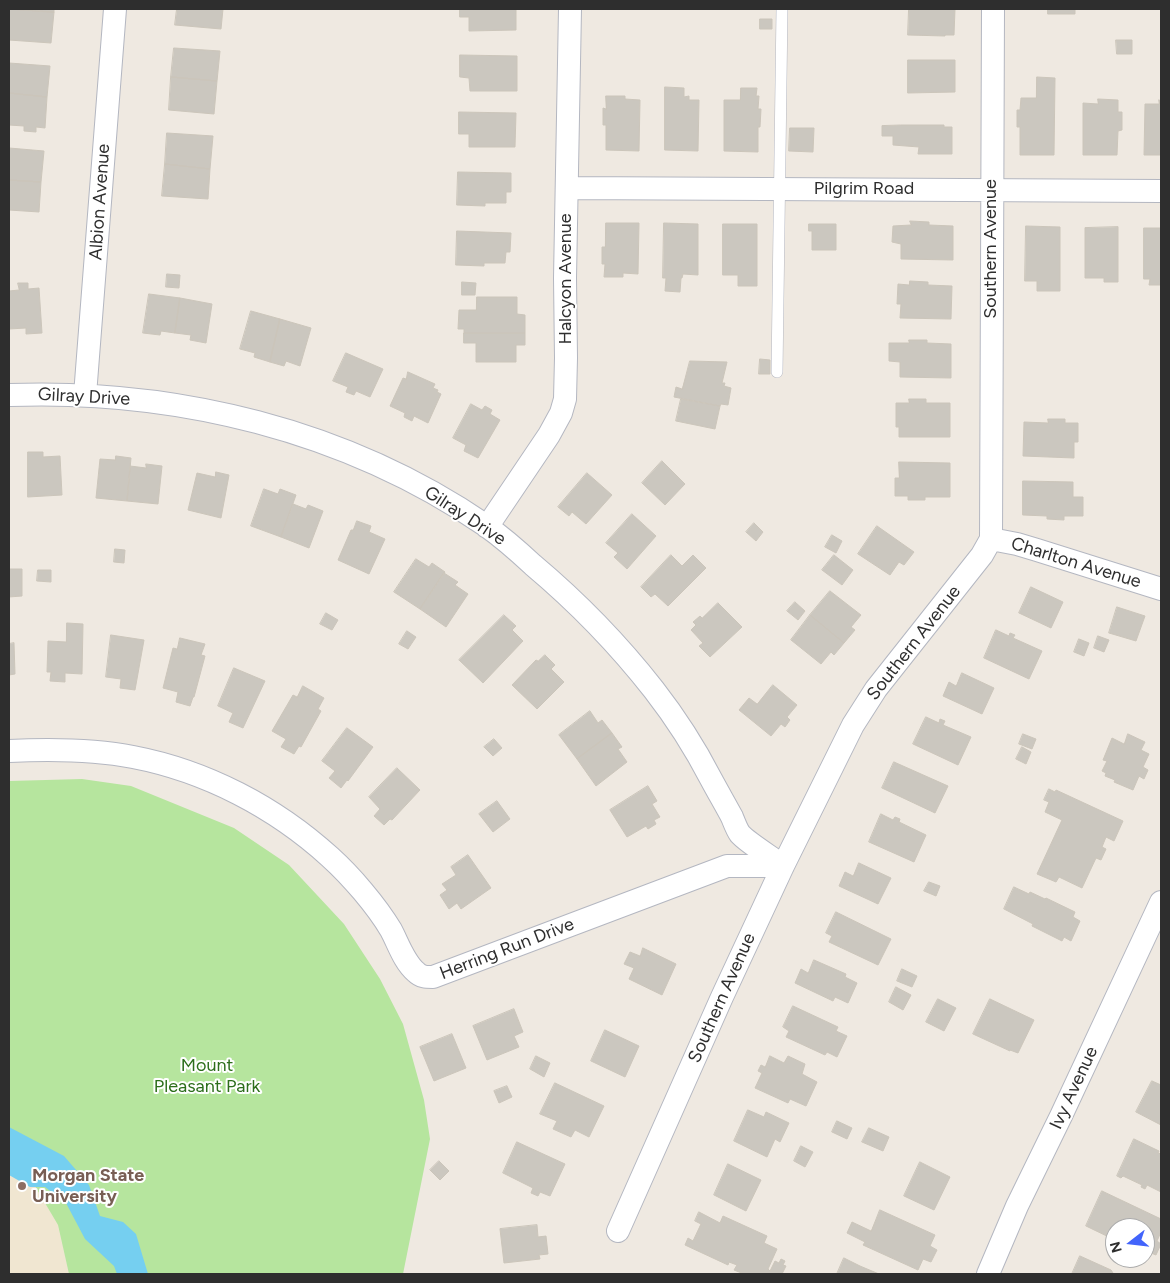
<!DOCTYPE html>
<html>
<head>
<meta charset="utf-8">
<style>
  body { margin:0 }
  #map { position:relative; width:1170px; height:1283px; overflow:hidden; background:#efe9e1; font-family:Figtree,sans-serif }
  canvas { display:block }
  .frame { position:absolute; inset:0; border:10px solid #2e2e2e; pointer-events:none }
  .north { position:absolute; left:1105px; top:1218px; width:50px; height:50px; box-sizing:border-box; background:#fff; border:1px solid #ababab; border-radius:50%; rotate:254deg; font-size:14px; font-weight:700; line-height:20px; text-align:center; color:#2e2e2e }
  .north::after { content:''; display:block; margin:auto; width:18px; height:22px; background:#4264fb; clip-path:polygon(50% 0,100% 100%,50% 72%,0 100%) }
</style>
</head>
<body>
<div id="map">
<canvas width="1170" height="1283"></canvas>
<div class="frame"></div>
<div class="north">N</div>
</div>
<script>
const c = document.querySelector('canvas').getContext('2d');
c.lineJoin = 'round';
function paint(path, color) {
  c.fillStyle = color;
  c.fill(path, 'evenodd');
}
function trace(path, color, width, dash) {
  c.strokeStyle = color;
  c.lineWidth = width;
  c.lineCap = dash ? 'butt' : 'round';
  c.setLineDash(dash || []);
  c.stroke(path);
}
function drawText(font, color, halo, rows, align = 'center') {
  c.font = font + ' Figtree,sans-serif';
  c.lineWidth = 4;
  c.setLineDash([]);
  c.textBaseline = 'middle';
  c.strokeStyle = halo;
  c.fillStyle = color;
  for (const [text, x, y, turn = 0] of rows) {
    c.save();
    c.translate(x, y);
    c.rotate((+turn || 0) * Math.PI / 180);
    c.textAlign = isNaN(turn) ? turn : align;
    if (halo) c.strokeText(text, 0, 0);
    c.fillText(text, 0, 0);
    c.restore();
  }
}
const education = new Path2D(`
  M9 1142 58 1225 69 1274H9Z`);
const green = new Path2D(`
  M82 779 131 786 234 828 289 865 344 924 380 979 403 1024 424 1100 430 1139 403 1274H69L58 1225 9 1142V781Z`);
const water = new Path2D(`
  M9 1127 64 1156 89 1185 100 1216 123 1222 136 1234 148 1274H117L114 1266 85 1239 66 1203 45 1187H30L9 1175Z`);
const building = new Path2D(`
  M9 9 54 12 51 43 9 40Z
  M14 9H54V12Z
  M177 9H223L221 29 175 25Z
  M460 9H516V30L469 31V17H460Z
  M909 9H955L954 35H945V36L908 35Z
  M1048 9H1075V14H1048Z
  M760 19H772V29H760Z
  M1116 40H1132V54H1117Z
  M174 48 220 51 217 81 171 77Z
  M460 55 517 56V91H470L469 78 460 77Z
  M908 60H955V92L908 93Z
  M9 63 50 66 47 97 9 93Z
  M171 77 217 81 214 114 169 110Z
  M1037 77 1055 78 1054 155H1020V127H1017V110H1020L1021 98H1036Z
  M665 87 684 88V97L689 96V100H699L698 151 665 150Z
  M741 88H757L756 96H759L758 109H761L760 127H758V152L724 151V100H740Z
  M9 93 47 97 45 128 36 127V132L24 131V126L9 125Z
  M606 96H625V99L640 100 639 151 606 150V125H603V108L606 109Z
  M1098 99 1118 100V112H1122V130L1118 131 1117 155H1083V103L1098 104Z
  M1159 100 1161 101V155H1144L1145 104H1159Z
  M459 112 516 113 515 147H469V134H459Z
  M901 125H944V127H952V154H918L919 147 893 145V136H882V126Z
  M790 128H814L813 152 789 151Z
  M167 133 213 136 210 169 165 164Z
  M9 148 44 151 41 182 9 180Z
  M165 164 210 169 208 199 162 196Z
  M458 172 511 173V192H506V203H485V206L457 205Z
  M9 180 41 182 39 212 9 210Z
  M910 221 929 222V225L953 226V260L901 259V244L892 242 893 226 911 225Z
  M606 223H639L638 274 623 273V277H604L605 264H602V247H605Z
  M664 223 698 224V275L683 274 682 278H681L680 292 665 291 666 278H663Z
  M723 224H757V286H738V275H723Z
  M809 224H836V250H812V231H809Z
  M1026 226 1060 227V291H1037V281H1025Z
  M1118 227V282H1104V278H1085V228Z
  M1144 228H1161V285H1149L1150 279H1144Z
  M457 231 511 233 510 252H506L505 263H484V266L456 265Z
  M167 274 180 275 179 288 166 287Z
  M910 281 928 282V285L952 286 951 319 900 318 901 304H897L898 284 909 285Z
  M462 282 476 283 475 295H462Z
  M18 283H28V289L39 288 42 333 26 334V328L9 329V291L19 290Z
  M149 294 180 298 175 333 161 331 160 335 143 333Z
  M477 297H517V314L525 315V333H464V329H458L459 310H476Z
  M180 298 212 304 206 343 190 340 191 335 175 333Z
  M251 311 280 319 270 362 254 357 255 353 240 349Z
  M280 319 311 328 300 366 286 361 284 366 270 362Z
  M464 333H525V345H516V362H476V343H464Z
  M909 340H927V343L951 344V378L900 377V362L889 361V343H909Z
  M346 353 383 369 370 397 356 391 354 395 346 392 348 387 333 381Z
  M760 359 770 360V374H759Z
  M690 361 727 362 722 383H725L724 386 731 388 728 405 721 404 720 406 674 397 676 387 682 389Z
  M408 372 435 384 433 388 438 390 437 392 441 394 428 423 414 416 412 421 404 417 405 413 390 406 403 378 406 379Z
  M681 399 720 406 715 429 676 421Z
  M909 399H926V403H950V437H899V427H896V403H909Z
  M471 404 482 410 485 406 492 410 490 414 500 420 478 458 464 451 466 445 453 438Z
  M1048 419H1065V423H1078V442H1074V458L1023 456 1024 422 1048 423Z
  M28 452H43V457L60 456 62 495 28 497Z
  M116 456 131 458 127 501 96 498 100 459 115 460Z
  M662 461 685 484 665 505 642 483Z
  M899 462 950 463V497H925V500H908V496H895V478H899Z
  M146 464 162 466 158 504 127 501 130 466 146 468Z
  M216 472 229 475 221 518 188 510 197 473 215 477Z
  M587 473 612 495 586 524 572 512 569 516 558 507Z
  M1023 481 1073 482V497H1083V516H1064V520L1047 519V516L1023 515Z
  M264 489 278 494 280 489 296 495 281 537 251 526Z
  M293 504 306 509 308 505 323 511 309 548 281 537Z
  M632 514 656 536 627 569 614 557 618 553 606 543Z
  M357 521 371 526 369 532 385 539 369 574 338 560 351 530H353Z
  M754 523 763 532 756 541 746 532Z
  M877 526 914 552 904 565 899 562 890 575 858 554Z
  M832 535 842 541 836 553 825 547Z
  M115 549 125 550 124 563 114 562Z
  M671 555 682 566 693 555 706 568 668 606 655 594 651 597 641 587Z
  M834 555 853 570 842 585 822 570Z
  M416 559 429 567 432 563 445 572 420 609 394 592Z
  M9 569H22V596L9 597Z
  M38 570H51V582L37 581Z
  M444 573 458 582 455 585 468 594 446 627 420 609Z
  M1031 587 1063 602 1051 628 1019 613Z
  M830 591 861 615 851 627 855 630 844 643 810 615Z
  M795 602 805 611 798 620 787 611Z
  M718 603 742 627 710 657 699 646 703 643 691 630 696 625 693 622 700 616 702 618Z
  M1117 607 1145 616 1136 641 1109 633Z
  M326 613 338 620 332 630 320 624Z
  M504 615 516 626 512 630 523 641 483 683 459 660Z
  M810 615 844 643 834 655 831 652 821 664 791 640Z
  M67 623 83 624 82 674 65 673V682L50 681 51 672H47L48 641 66 642Z
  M996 630 1009 636 1010 633 1015 635 1013 638 1042 651 1029 679 984 658Z
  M407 631 416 637 408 649 399 644Z
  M111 635 144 640 135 690 120 688 121 679 106 677Z
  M1098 636 1109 640 1104 652 1094 648Z
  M180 638 205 644 201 655 205 656 194 697H193L190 706 176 702 178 692 163 688 173 648 177 649Z
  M1079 639 1089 643 1084 656 1074 652Z
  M14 643 15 674 9 675V644Z
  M545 655 555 665 551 669 564 682 537 709 512 685 536 660 538 661Z
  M234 668 265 681 243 728 229 722 233 713 218 706Z
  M962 673 994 688 982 714 943 696 949 682 956 686Z
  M773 685 797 705 787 717 790 720 785 727 781 724 771 736 739 710 749 698 757 704Z
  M303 686 324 698 318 709 321 711 301 747 299 746 294 754 281 747 286 739 272 731 293 695 297 697Z
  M590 711 598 723 602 720 612 733 577 759 559 735Z
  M926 717 939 723 940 719 945 721 943 725 971 737 958 765 913 744Z
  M347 728 373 747 348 781 347 780 341 788 329 778 335 771 322 761Z
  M612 733 622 747 618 749 627 762 596 786 577 759Z
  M1023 734 1036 739 1032 749 1019 744Z
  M1128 734 1145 742 1141 750 1149 754 1143 767 1148 770 1144 779 1139 776 1133 790 1114 782 1115 780 1105 776 1106 773 1102 771 1107 761 1103 760 1112 738 1124 744Z
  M494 739 502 748 493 756 484 747Z
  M1022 747 1031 752 1026 764 1016 759Z
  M894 762 948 786 935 813 882 788Z
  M397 768 420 790 392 820 390 819 384 825 374 816 380 809 369 797Z
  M648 786 657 801 652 804 660 817 654 820 656 824 648 829 646 826 627 837 610 810Z
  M1049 789 1055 792 1056 790 1123 821 1114 841 1106 837 1102 847 1106 849 1101 860 1096 858 1082 888 1059 877 1056 882 1037 874 1062 820 1045 812 1049 802 1044 800Z
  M497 801 510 819 493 832 479 814Z
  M881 814 893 820 895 817 900 819 899 822 926 835 914 862 869 842Z
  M468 855 491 888 461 909 457 903 449 909 440 895 447 890 442 884 456 875 451 867Z
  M859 863 891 878 878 904 839 886 845 872 853 876Z
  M929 882 940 886 936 896 924 891Z
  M1014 887 1029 894 1030 892 1045 899 1046 898 1075 912 1073 917 1080 921 1071 941 1064 937 1062 941 1032 926 1033 924 1004 909Z
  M836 912 891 939 878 965 829 942 832 936 826 933Z
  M643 948 676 964 662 995 629 979 634 968 624 964 630 952 640 956Z
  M814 960 846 974 845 977 857 983 848 1003 835 997 833 1001 795 983 801 969 808 973Z
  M902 969 917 976 912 987 897 981Z
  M896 987 911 995 903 1010 889 1002Z
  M938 999 956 1008 944 1031 926 1022Z
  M990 999 1034 1020 1018 1053 1010 1050V1051L973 1034Z
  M793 1006 838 1027 836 1031 847 1036 837 1057 827 1052 825 1055 786 1037 789 1031 783 1027Z
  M514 1009 523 1032 514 1036 519 1047 487 1060 473 1026Z
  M605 1030 639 1046 625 1077 591 1061Z
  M452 1034 466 1068 434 1081 420 1047Z
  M536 1056 550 1063 544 1077 530 1069Z
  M770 1056 784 1063 788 1056 805 1064 802 1074 817 1082 806 1106 790 1099 788 1103 755 1088 762 1073 758 1071 761 1065 765 1067Z
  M1152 1081 1161 1085V1125L1136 1112Z
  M555 1083 604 1106 589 1137 575 1130 571 1137 553 1129 557 1121 540 1114Z
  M507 1086 512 1097 499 1103 494 1091Z
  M748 1110 764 1117 766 1112 789 1123 780 1142 775 1139 767 1157 734 1141Z
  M837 1121 852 1128 847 1139 832 1132Z
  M869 1128 889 1137 883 1151 862 1142Z
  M1134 1139 1159 1151 1158 1153 1161 1154V1192L1147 1185 1145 1189 1141 1187 1142 1185 1123 1176 1121 1178 1117 1176Z
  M517 1142 565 1164 550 1196 540 1192 538 1196 531 1193 533 1188 503 1173Z
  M801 1146 813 1152 805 1167 794 1161Z
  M439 1161 449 1171 440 1180 430 1170Z
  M920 1162 950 1177 934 1210 904 1196Z
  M728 1164 761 1180 746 1211 714 1195Z
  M1102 1191 1161 1219V1232L1157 1241 1161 1244 1156 1255 1151 1253 1149 1256 1145 1254V1228H1115V1240L1086 1226Z
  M880 1210 935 1235 930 1246 937 1250 931 1262 923 1259 918 1270 863 1245 865 1242 847 1233 852 1222 871 1231Z
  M699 1212 720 1223 723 1216 767 1236 764 1243 777 1249 768 1269 770 1271 775 1261 779 1263 781 1259 785 1261 783 1265 786 1266 782 1274H744L734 1270 737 1265 729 1262 728 1265 685 1245 688 1238 693 1241 701 1224 695 1221Z
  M537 1225 538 1237 546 1236 548 1254 539 1255 540 1259 504 1263 500 1229Z
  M1080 1256 1111 1270 1113 1273 1112 1274H1072Z
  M844 1258 860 1266 879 1274H837Z`);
const service = new Path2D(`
  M777 372 782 9`);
const minor = new Path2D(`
  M567 188 1161 191
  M9 395C176 389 346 430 485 525 502 537 518 551 533 565 577 602 618 644 654 690 675 717 695 748 711 779 718 792 725 804 732 817 734 822 737 830 740 834 748 843 773 858 783 866
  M85 395 115 9
  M487 527 549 435 561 413 565 399 566 358 565 278 570 9
  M991 539 1017 544 1037 550 1161 589
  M9 751C50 749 92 749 133 757 206 771 275 807 330 857 351 876 376 905 391 930 398 943 404 962 416 972 421 977 426 977 433 977L727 866H783
  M618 1231 722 997 783 866 853 725 876 689 982 555 991 539 993 9
  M988 1274 1017 1206 1061 1116 1161 902`);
const markers = [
  [22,1186,5,"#8d6e63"]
];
const streetNames = [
  ["Pilgrim Road",864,189],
  ["Albion Avenue",100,202,-86],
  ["Southern Avenue",991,249,-90],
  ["Halcyon Avenue",566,279,-90],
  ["Gilray Drive",84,397,3],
  ["Gilray Drive",465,516,33],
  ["Charlton Avenue",1076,563,17],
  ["Southern Avenue",914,643,-52],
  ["Herring Run Drive",507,949,-21],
  ["Southern Avenue",722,998,-66],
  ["Ivy Avenue",1074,1088,-65]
];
const parkNames = [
  ["Mount",207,1066],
  ["Pleasant Park",207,1087]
];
const educationNames = [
  ["Morgan State",32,1176],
  ["University",32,1197]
];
paint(education, '#f0e6d1');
paint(green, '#b6e59e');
paint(water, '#75cff0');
paint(building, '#cbc7bf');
trace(building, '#cbc5ba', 1);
trace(service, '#b4b7c1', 12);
trace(minor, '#b4b7c1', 24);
trace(service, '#fff', 11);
trace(minor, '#fff', 22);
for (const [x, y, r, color] of markers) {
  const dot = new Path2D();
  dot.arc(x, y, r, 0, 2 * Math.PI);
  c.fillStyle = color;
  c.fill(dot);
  trace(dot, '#fff', 2);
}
drawText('18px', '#2e2e2e', '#fff', streetNames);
drawText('18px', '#2c6e1b', '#fff', parkNames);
drawText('bold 18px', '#785e54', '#fff', educationNames, 'left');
</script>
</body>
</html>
